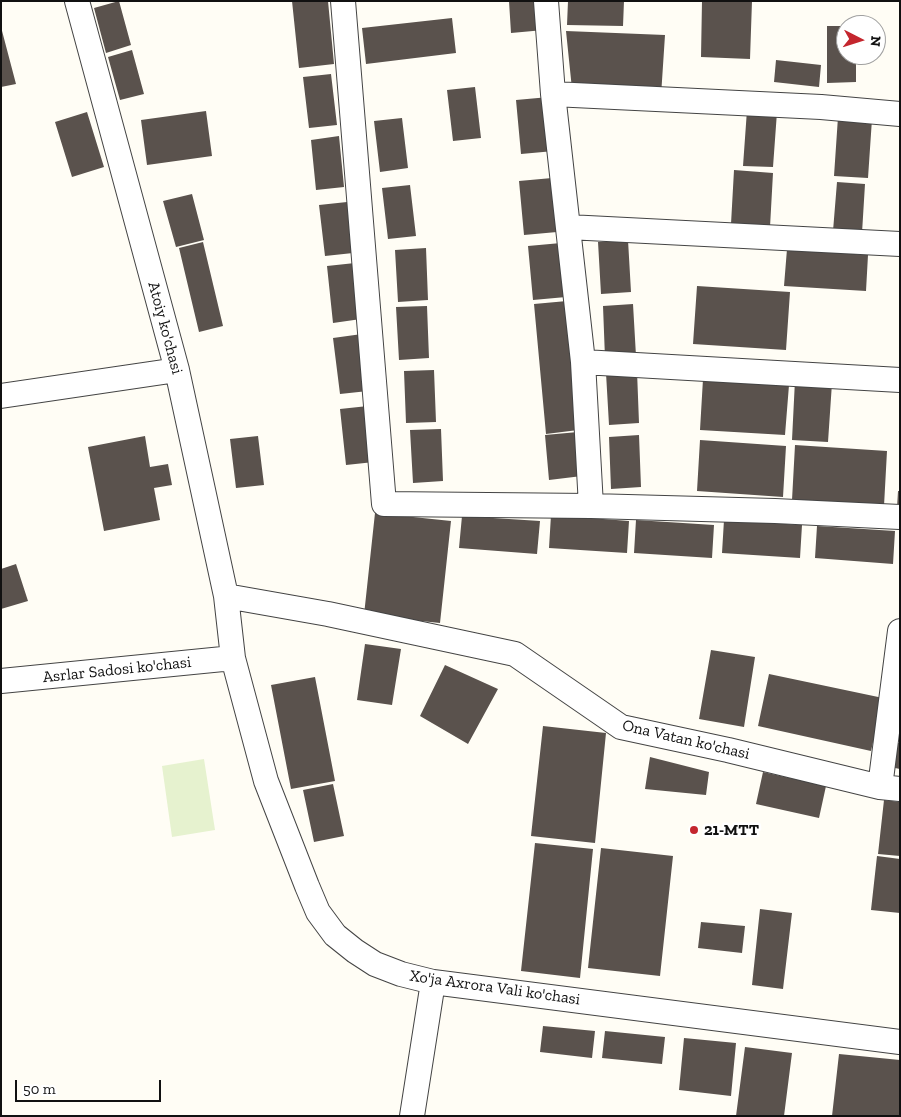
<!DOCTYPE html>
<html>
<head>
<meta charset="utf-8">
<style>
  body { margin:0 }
  #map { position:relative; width:901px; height:1117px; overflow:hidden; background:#fffdf5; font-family:"Zilla Slab",serif }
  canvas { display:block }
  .frame { position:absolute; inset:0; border:2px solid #111; pointer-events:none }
  .north { position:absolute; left:836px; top:15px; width:50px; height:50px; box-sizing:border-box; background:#fff; border:1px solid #a0a0a0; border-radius:50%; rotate:95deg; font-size:14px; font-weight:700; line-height:20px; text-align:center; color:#111 }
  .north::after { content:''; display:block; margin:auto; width:18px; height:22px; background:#c4262e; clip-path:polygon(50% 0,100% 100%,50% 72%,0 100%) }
  .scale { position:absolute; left:15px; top:1080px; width:146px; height:22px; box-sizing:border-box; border:2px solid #111; border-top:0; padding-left:6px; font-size:15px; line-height:18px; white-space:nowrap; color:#111; -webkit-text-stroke:4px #fff; paint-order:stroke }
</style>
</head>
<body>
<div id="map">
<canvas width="901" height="1117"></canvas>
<div class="frame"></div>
<div class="north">N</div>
<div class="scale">50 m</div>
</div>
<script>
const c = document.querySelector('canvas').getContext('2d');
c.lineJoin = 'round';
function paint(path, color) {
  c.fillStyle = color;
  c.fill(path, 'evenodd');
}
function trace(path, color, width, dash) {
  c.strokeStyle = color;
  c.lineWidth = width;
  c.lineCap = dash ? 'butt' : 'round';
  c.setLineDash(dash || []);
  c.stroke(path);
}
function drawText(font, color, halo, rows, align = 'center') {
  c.font = font + ' "Zilla Slab",serif';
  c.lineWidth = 5;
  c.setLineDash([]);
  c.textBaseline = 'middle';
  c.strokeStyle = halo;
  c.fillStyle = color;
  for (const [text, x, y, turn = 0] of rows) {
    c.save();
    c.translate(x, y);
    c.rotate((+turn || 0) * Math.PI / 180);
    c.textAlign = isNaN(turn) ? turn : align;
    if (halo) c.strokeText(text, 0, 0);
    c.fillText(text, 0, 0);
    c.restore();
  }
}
const pitch = new Path2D(`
  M204 759 215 830 172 837 162 766Z`);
const building = new Path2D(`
  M119 1 131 45 106 53 94 8Z
  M292 1H328L334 64 299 68Z
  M509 1H542L544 30 511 33Z
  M568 1H624L623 26 567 25Z
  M702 1H752L750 59 701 57Z
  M452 18 456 53 366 64 362 28Z
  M827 26H846V55H856V82L827 83Z
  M1 27 16 84 1 87Z
  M566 31 665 35 661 96 572 89Z
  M132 50 144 94 120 100 108 57Z
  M776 60 821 65 819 87 774 82Z
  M331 74 337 125 309 128 303 77Z
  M475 87 481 138 453 141 447 90Z
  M549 97 554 151 521 154 516 100Z
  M747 110 777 112 773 167 743 166Z
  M206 111 212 156 147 165 141 120Z
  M87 112 104 167 72 177 55 122Z
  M838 117 872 119 868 178 834 176Z
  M402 118 408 168 380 172 374 121Z
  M339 136 344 187 316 190 311 140Z
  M734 170 773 173 770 227 731 224Z
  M552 178 557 232 524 235 519 181Z
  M837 182 865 184 862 233 833 231Z
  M410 185 416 236 388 239 382 188Z
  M192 194 204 240 176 247 163 201Z
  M347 202 353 253 325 256 319 205Z
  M628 240 631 292 601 294 598 242Z
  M203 242 223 326 199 332 179 248Z
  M561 243 566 297 533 300 528 246Z
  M426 248 428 300 398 302 395 250Z
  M787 249 868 255 866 291 784 286Z
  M355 263 361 319 333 323 327 266Z
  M697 286 790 292 786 350 693 344Z
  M567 301 578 430 546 434 534 304Z
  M633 304 636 356 605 358 603 306Z
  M427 306 429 358 399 360 396 307Z
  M362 334 368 391 340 394 333 338Z
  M434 370 436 422 406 423 404 371Z
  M637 371 639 423 609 425 606 373Z
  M703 379 789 385 785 435 700 430Z
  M795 380 832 383 828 442 792 440Z
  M368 406 374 462 346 465 340 409Z
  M441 429 443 481 413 483 410 430Z
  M578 432 582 476 549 480 545 435Z
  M639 435 641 487 611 489 609 437Z
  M145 436 150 467 168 464 172 485 154 488 160 520 104 531 88 447Z
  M258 436 264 485 236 488 230 439Z
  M700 440 786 446 783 497 697 491Z
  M795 445 887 451 884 506 792 500Z
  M898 491H900V508H897Z
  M375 513 451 521 440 623 364 615Z
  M551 515 629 521 627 553 549 548Z
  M462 516 540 521 537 554 459 548Z
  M636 520 714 525 712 558 634 553Z
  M724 520 802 525 800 558 722 553Z
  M817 526 895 531 893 564 815 558Z
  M16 564 28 601 1 609V569Z
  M365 644 401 649 392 705 357 700Z
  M711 650 755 657 744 727 699 719Z
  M445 665 498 689 468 744 420 716Z
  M769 674 883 698 871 751 758 726Z
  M315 677 335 781 291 789 271 685Z
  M543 726 606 733 595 843 531 836Z
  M897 743H900V769L895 768Z
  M650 757 709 772 706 795 645 789Z
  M763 772 826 786 819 818 756 804Z
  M333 784 344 836 314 842 303 790Z
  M884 800 900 802V856L878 854Z
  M535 843 593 849 580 978 521 971Z
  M601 848 673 856 660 976 588 968Z
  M877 856 900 859V913L871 910Z
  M760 909 792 913 783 989 752 985Z
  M701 922 745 926 742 953 698 948Z
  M543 1026 595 1031 592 1058 540 1052Z
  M605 1031 665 1037 662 1064 602 1058Z
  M684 1038 736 1043 731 1096 679 1090Z
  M745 1047 792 1053 784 1116H736Z
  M839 1054 900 1060V1116H832Z`);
const minor = new Path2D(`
  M77 1 177 370 226 596 233 658 266 781 307 886 318 912 335 935 355 951 375 964 401 974 433 982 900 1042
  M343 1 384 504 591 506 775 511 900 517
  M546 1 553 94 583 362 591 506
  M553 94 821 107 900 114
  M568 227 900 244
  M583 362 900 380
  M1 396 177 370
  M226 596 328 614 515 654 621 727 728 750 880 787 900 789
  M1 681 233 658
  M880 787 900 631
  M412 1116 433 982`);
const markers = [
  [694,830,5,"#c4262e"]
];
const streetNames = [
  ["Atoiy ko'chasi",165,328,75],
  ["Asrlar Sadosi ko'chasi",117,670,-6],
  ["Ona Vatan ko'chasi",686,740,13],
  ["Xo'ja Axrora Vali ko'chasi",495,988,8]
];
const poiNames = [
  ["21-MTT",704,830]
];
paint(pitch, '#e6f2cf');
paint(building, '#5a524d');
trace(minor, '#444', 26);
trace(minor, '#fff', 24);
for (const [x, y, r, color] of markers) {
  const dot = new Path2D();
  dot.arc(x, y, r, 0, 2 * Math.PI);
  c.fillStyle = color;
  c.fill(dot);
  trace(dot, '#fff', 2);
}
drawText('16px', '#111', '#fff', streetNames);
drawText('bold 16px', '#111', '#fff', poiNames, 'left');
</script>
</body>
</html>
